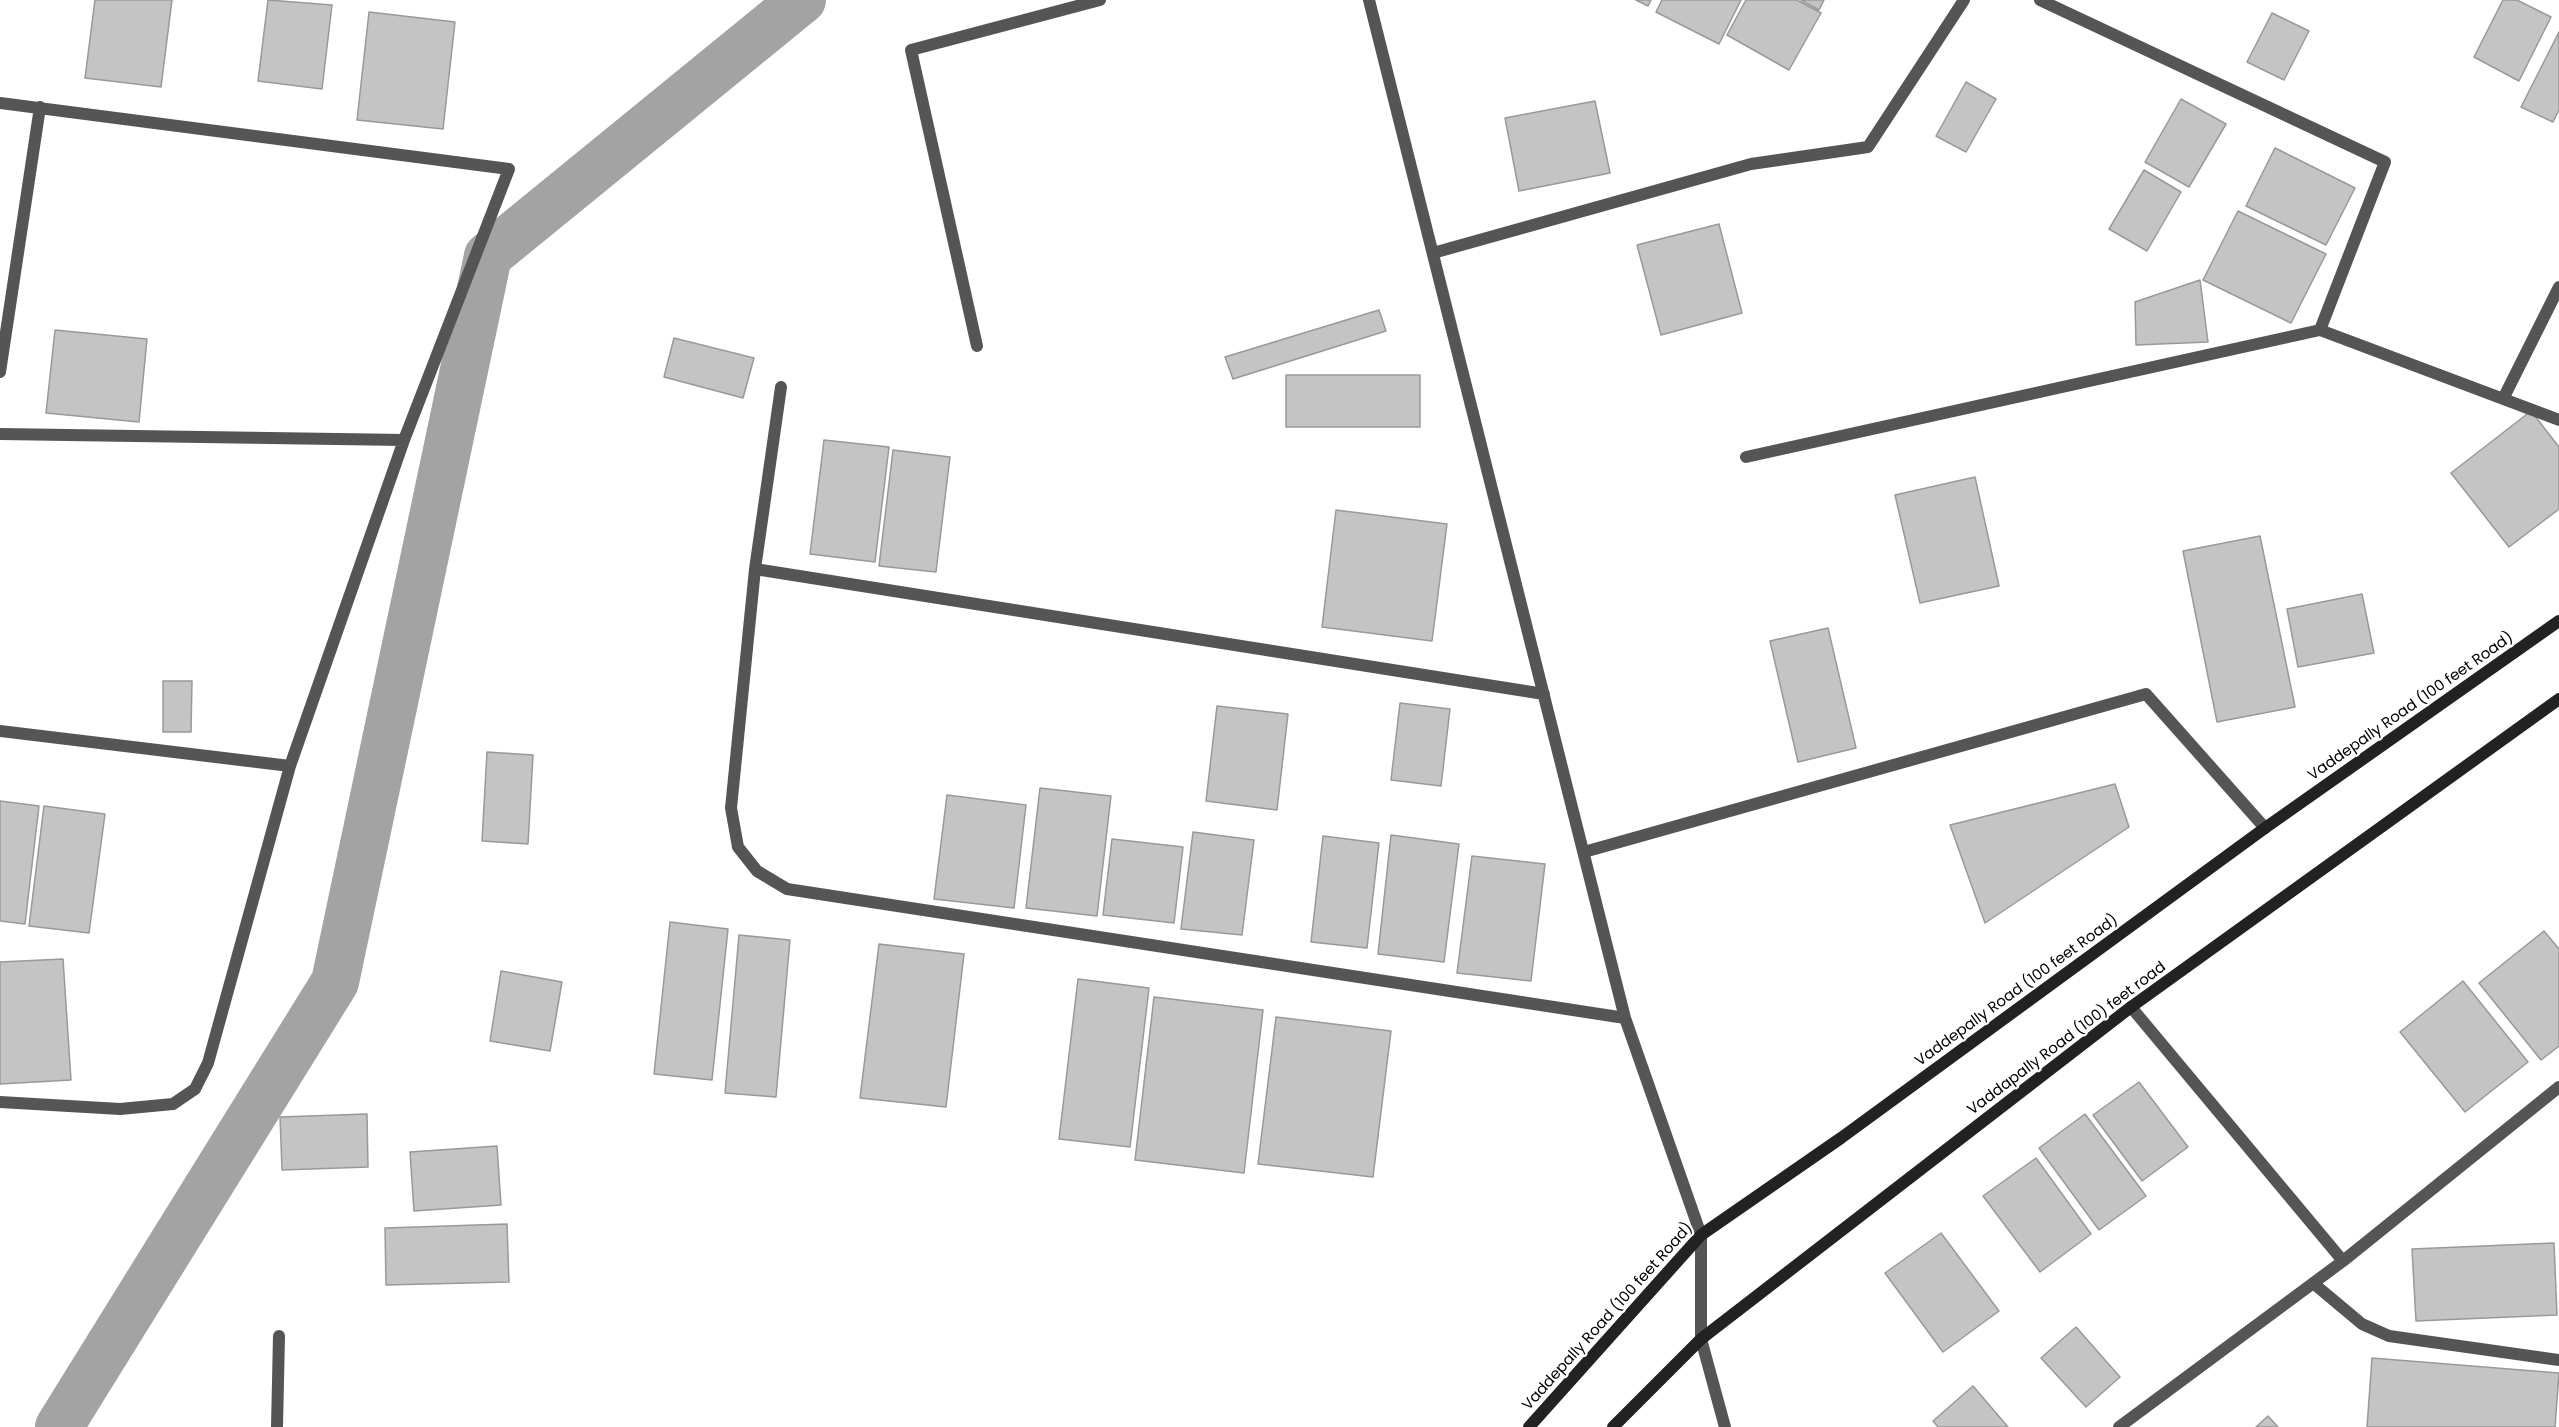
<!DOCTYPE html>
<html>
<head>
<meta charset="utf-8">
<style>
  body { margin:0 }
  canvas { display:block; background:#fff }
</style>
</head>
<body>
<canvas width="2559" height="1427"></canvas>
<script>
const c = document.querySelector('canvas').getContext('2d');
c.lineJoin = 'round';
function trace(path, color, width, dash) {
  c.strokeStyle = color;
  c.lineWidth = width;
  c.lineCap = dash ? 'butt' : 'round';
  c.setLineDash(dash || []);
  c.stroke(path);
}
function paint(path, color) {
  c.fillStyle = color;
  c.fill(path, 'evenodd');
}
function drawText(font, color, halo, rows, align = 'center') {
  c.font = font + ' Poppins,sans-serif';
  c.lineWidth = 4.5;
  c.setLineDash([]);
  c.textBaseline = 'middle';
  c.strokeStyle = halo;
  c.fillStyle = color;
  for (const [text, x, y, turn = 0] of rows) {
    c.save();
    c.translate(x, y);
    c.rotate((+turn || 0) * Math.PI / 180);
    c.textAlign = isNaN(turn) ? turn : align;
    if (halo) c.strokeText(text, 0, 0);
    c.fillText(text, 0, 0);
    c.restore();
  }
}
const canal = new Path2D(`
  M59 1427 335 982 488 256 802 0`);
const building = new Path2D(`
  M95 0H172L161 87 85 78Z
  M268 0 332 5 322 89 258 81Z
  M1636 0H1651L1648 6Z
  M1662 0H1741L1719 44 1656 12Z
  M1746 0H1797L1821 13 1789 70 1727 35Z
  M1801 0H1824L1819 10Z
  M2503 0H2517L2551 17 2519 81 2474 57Z
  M369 12 455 22 443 129 357 120Z
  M2272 13 2309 31 2284 80 2247 62Z
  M2559 32V110L2553 122 2521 107Z
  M1966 82 1996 99 1966 152 1936 136Z
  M2181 99 2226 124 2189 187 2145 162Z
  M1595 101 1610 173 1519 191 1505 118Z
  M2275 148 2355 188 2326 245 2246 206Z
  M2144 170 2181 192 2147 251 2109 229Z
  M2238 211 2326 254 2291 323 2203 280Z
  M1719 224 1742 313 1661 335 1637 245Z
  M2200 280 2208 342 2136 345 2135 302Z
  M1379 310 1386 331 1233 379 1225 357Z
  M55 330 147 339 139 422 46 413Z
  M674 338 754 358 743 398 664 377Z
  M1286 375H1420V427H1286Z
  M2531 411 2559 447V509L2509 547 2451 473Z
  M824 440 889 447 875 562 810 554Z
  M893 450 950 457 936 572 879 566Z
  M1975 477 1999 586 1920 603 1895 495Z
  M1336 510 1447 524 1432 641 1322 627Z
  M2260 536 2295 707 2217 722 2183 551Z
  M2362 594 2374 653 2298 667 2287 609Z
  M1828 628 1856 748 1798 762 1770 641Z
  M163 681H192L191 732H163Z
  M1400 703 1450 709 1441 786 1391 780Z
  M1217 706 1288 714 1277 810 1206 801Z
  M487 752 533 755 528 844 482 841Z
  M2115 784 2129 827 1985 923 1950 825Z
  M1040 788 1111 796 1097 916 1026 908Z
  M947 795 1026 805 1014 908 934 899Z
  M0 801 39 806 25 924 0 921Z
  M44 806 105 814 89 933 29 926Z
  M1193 832 1254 840 1242 935 1181 929Z
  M1391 835 1459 844 1444 962 1378 954Z
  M1323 836 1379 843 1367 948 1311 942Z
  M1112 839 1183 847 1174 923 1103 915Z
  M1472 856 1545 864 1531 981 1457 973Z
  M670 922 728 929 712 1080 654 1074Z
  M2544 931 2559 949V1046L2541 1060 2479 983Z
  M739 935 790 940 776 1097 725 1093Z
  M879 944 964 954 946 1107 860 1098Z
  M63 959 71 1080 0 1084V962Z
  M501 971 562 982 550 1051 490 1041Z
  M1078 979 1149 988 1130 1147 1059 1139Z
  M2463 981 2528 1062 2465 1112 2400 1032Z
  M1154 997 1263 1010 1244 1173 1135 1160Z
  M1276 1017 1391 1031 1373 1177 1258 1164Z
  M2139 1082 2188 1147 2142 1181 2093 1115Z
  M367 1114 368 1167 282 1170 280 1117Z
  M2085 1114 2146 1196 2099 1230 2039 1148Z
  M497 1146 501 1205 414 1211 410 1152Z
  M2036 1158 2091 1234 2040 1272 1983 1196Z
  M507 1224 509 1282 386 1285 385 1228Z
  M1941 1233 1999 1311 1943 1352 1885 1273Z
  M2554 1243 2557 1315 2416 1321 2412 1249Z
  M2076 1327 2120 1377 2086 1407 2041 1358Z
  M2372 1358 2559 1373 2555 1427H2367Z
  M1973 1386 2008 1427H1938L1933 1421Z
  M2268 1416 2278 1427H2256Z`);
const minor = new Path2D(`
  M1369 0 1625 1018 1701 1235V1339L1725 1427
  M2040 0 2385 162 2320 330 2559 420
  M0 103 509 169 404 440 290 766 208 1063 195 1089 173 1104 120 1109 0 1102
  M1433 253 1751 164 1868 147 1964 0
  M977 346 911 50 1100 0
  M0 372 40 107
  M781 387 755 569 731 808 738 847 757 871 787 889 1625 1018
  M2503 399 2559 287
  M0 434 404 440
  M1746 457 2320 330
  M755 569 1544 694
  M0 731 290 766
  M1584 852 2146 694 2265 828
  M2131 1007 2343 1261
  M2313 1283 2362 1324 2389 1336 2559 1360
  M277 1427 279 1336
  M2119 1427 2343 1261 2559 1087`);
const secondary = new Path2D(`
  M1529 1427 1701 1235 1841 1138 2265 828 2559 621
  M1613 1427 1701 1339 2131 1007 2559 699`);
const streetNames = [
  ["Vaddepally Road (100 feet Road)",2411,707,-35],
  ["Vaddepally Road (100 feet Road)",2017,991,-36],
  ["Vaddapally Road (100) feet road",2067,1039,-37],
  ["Vaddepally Road (100 feet Road)",1608,1317,-48]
];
trace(canal, '#a3a3a3', 48);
paint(building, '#c4c4c4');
trace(building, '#999', 1.5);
trace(minor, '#555', 12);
trace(secondary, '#222', 12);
drawText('15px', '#000', '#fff', streetNames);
</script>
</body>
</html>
